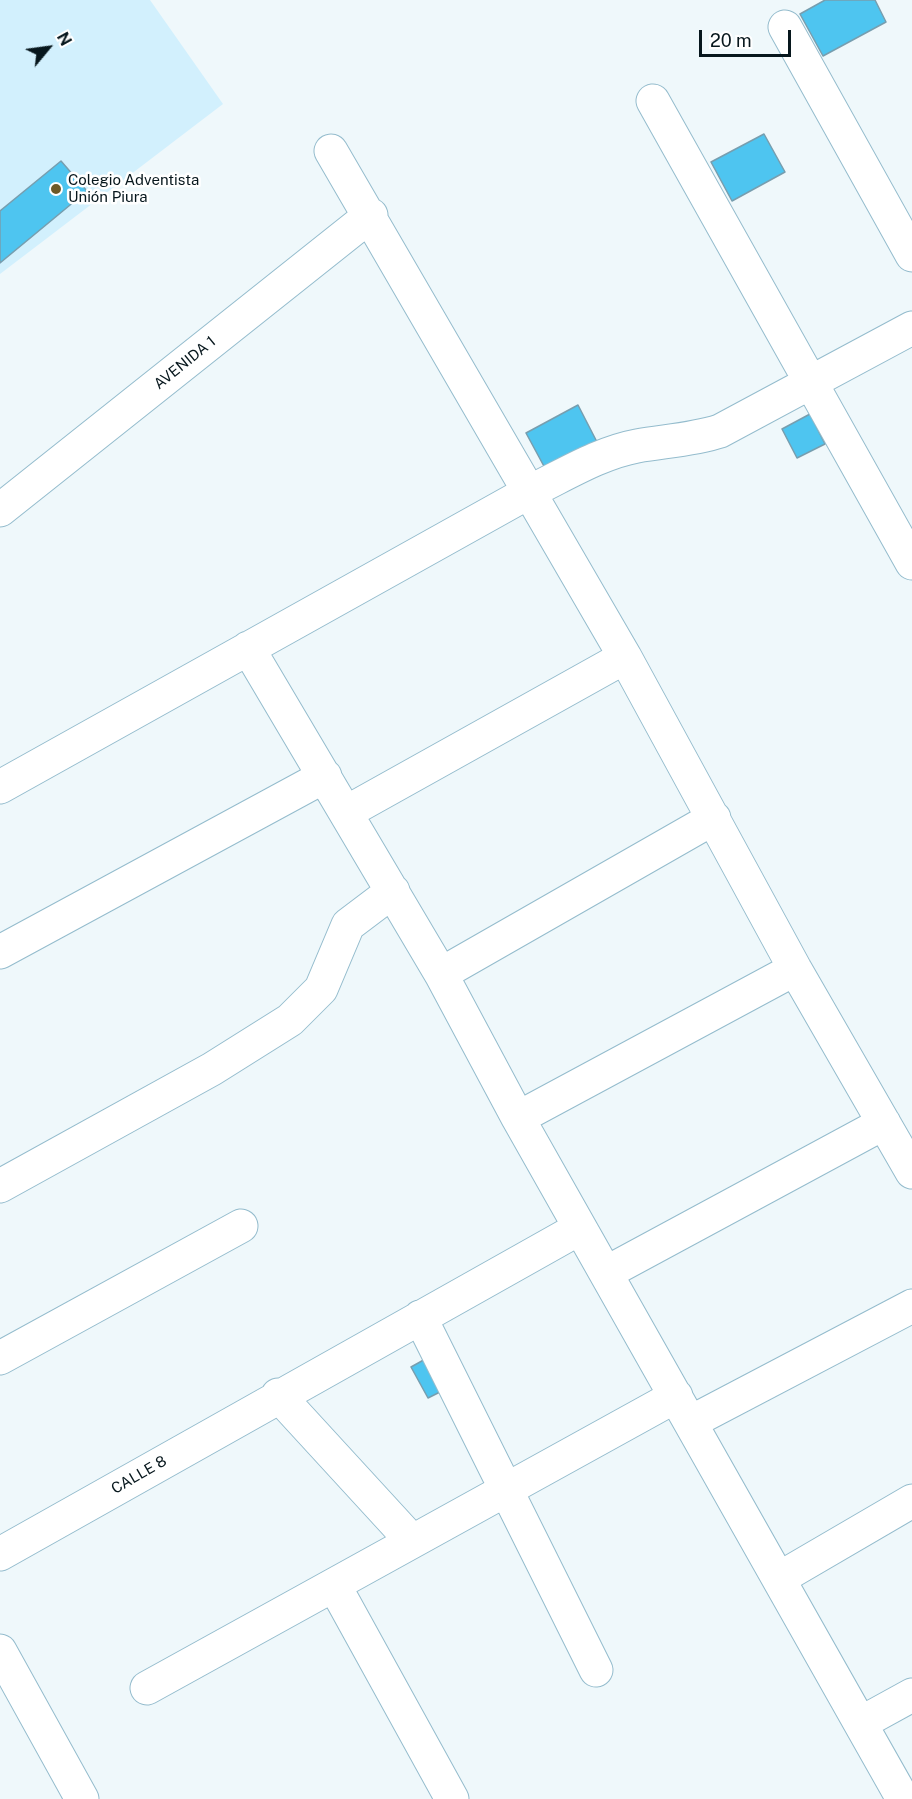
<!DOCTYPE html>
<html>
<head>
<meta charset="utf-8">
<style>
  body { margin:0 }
  #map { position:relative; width:912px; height:1799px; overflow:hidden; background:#eff8fb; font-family:"Public Sans",sans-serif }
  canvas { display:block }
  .north { position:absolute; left:18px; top:18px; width:60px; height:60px; -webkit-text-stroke:4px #fff; paint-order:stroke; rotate:61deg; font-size:16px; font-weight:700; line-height:24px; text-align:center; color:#07171d }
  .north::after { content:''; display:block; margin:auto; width:21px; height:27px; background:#07171d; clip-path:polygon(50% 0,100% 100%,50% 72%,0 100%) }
  .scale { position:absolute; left:699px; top:30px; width:92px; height:27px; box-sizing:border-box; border:3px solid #07171d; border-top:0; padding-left:8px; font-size:18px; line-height:21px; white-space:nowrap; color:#07171d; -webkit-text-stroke:4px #fff; paint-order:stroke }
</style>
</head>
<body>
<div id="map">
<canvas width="912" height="1799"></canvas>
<div class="north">N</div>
<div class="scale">20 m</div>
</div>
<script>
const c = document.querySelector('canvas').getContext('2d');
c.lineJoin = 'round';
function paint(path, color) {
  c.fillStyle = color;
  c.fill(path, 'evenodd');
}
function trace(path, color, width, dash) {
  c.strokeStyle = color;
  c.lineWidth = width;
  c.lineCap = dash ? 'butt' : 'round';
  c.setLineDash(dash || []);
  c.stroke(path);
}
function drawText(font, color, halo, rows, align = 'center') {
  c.font = font + ' "Public Sans",sans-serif';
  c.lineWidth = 5;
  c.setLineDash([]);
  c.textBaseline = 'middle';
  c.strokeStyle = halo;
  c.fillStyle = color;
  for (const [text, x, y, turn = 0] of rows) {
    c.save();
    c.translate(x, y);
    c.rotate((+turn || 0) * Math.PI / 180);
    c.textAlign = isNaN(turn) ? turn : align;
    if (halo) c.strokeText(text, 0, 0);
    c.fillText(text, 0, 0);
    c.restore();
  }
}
const built = new Path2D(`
  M0 0H150L223 104 0 274Z`);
const building = new Path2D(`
  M825 0H875L886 22 823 56 800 14Z
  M764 134 785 172 732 201 711 162Z
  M61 161 87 191 0 263V211Z
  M578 405 597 442 546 470 526 433Z
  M810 414 825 444 797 458 782 429Z
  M429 1357 446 1389 428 1398 411 1367Z`);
const minor = new Path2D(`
  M785 27 912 255
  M653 101 912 563
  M331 151 625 657 795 969 912 1172
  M0 510 371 215
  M248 648 441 974 518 1118 903 1799
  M0 787 529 492C563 476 599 453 637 446 665 441 692 440 720 431L912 328
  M347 812 625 657
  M0 952 325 776
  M441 974 714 818
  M518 1118 795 969
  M0 1186 212 1069 290 1020 321 989 348 925 393 891
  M606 1273 884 1123
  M420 1317 596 1670
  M0 1358 241 1226
  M278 1395 412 1541
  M691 1422 912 1306
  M0 1554 580 1228
  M780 1578 912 1501
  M334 1585 452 1799
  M0 1651 82 1799
  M147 1688 676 1396
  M861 1723 912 1695`);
const markers = [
  [56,189,6,"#6d5928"]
];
const poiNames = [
  ["Colegio Adventista",68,180],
  ["Unión Piura",68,197]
];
const streetNames = [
  ["AVENIDA 1",185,363,-39],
  ["CALLE 8",139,1475,-30]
];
paint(built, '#d2f0fd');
paint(building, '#4ec5f0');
trace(building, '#779eaf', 1.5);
trace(minor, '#94bccd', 35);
trace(minor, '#fff', 33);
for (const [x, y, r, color] of markers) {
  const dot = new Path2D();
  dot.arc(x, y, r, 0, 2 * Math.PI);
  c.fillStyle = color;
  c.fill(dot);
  trace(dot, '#fff', 2);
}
drawText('15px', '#07171d', '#fff', poiNames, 'left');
drawText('15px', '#07171d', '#fff', streetNames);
</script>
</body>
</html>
